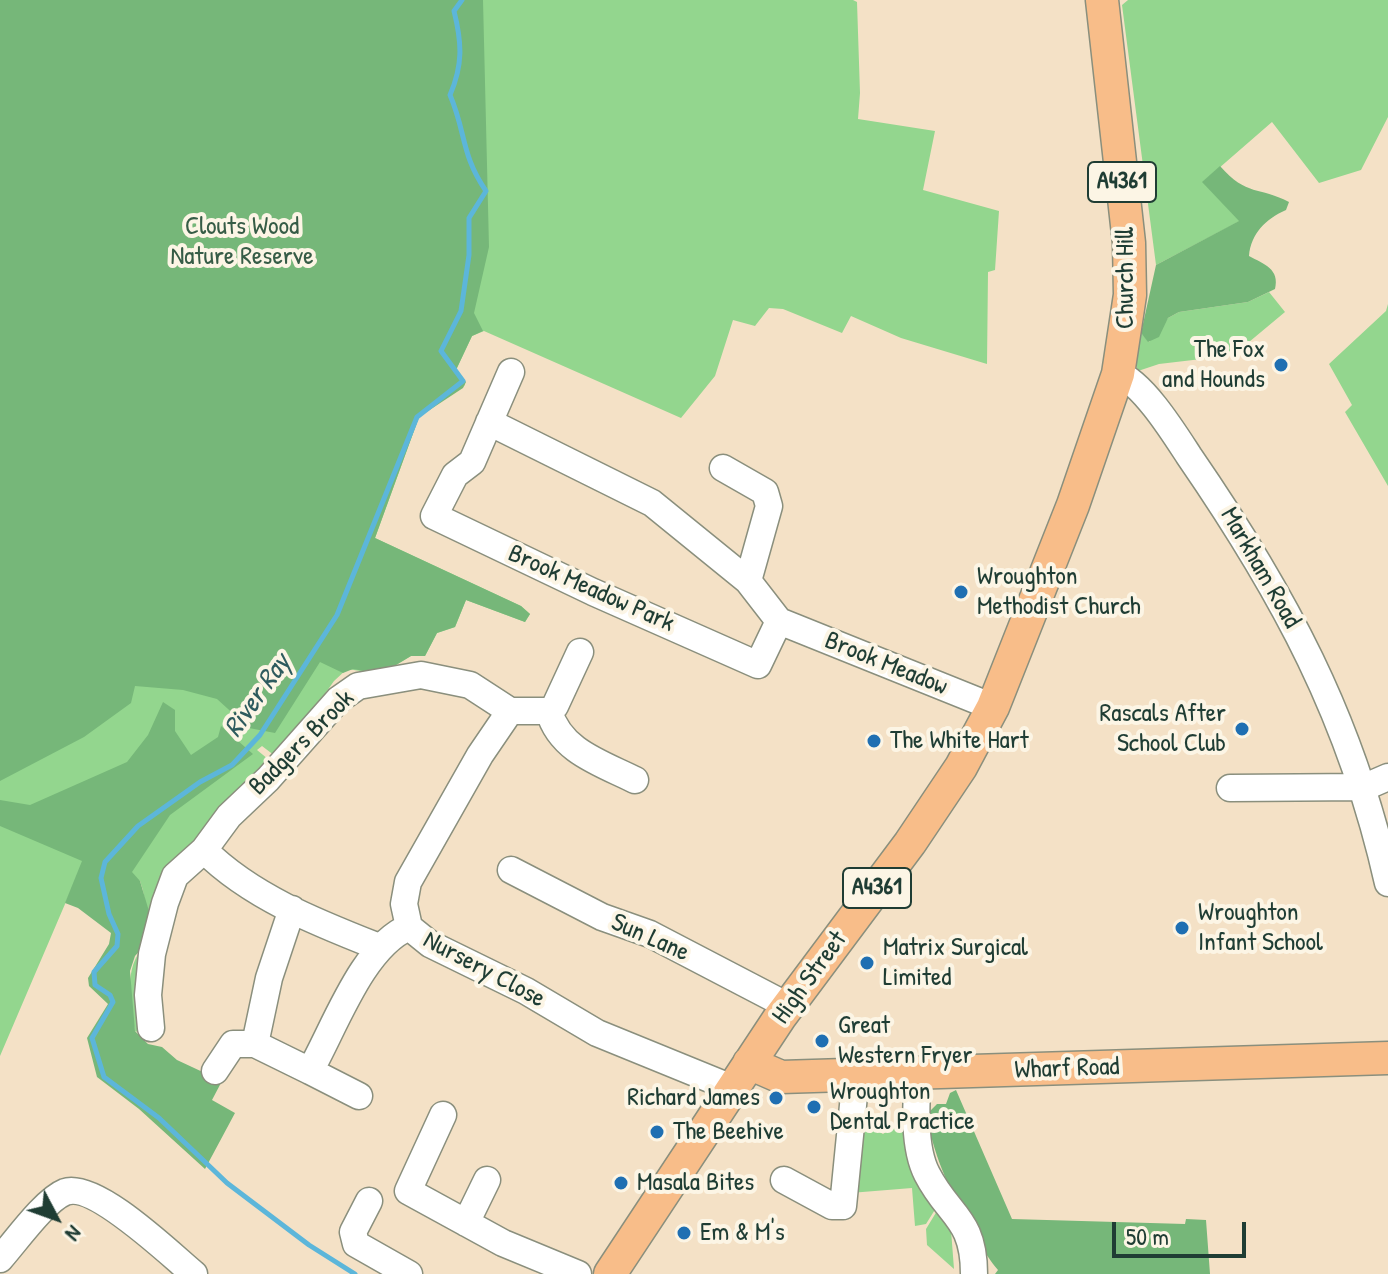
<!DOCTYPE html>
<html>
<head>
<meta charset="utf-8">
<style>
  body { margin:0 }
  #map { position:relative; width:1388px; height:1274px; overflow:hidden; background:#f4e1c6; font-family:"Patrick Hand",sans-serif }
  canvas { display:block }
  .north { position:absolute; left:16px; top:1178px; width:80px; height:80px; -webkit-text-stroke:6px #fcf5e5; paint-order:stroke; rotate:131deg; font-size:22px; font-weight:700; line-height:32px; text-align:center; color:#1f3d34 }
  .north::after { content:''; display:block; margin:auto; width:28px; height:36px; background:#1f3d34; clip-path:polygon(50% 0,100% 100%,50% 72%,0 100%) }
  .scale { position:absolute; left:1112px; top:1222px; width:134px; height:36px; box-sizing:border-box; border:4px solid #1f3d34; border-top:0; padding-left:10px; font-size:24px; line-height:28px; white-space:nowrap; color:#1f3d34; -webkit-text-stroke:6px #fcf5e5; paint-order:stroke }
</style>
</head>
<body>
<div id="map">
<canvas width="1388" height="1274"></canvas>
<div class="north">N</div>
<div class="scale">50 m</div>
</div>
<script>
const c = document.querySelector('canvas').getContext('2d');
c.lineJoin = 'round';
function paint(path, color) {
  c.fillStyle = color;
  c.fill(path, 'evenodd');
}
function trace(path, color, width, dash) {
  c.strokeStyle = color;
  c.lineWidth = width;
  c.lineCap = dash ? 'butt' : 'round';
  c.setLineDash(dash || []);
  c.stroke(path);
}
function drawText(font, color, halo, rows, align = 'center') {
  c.font = font + ' "Patrick Hand",sans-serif';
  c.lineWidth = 8;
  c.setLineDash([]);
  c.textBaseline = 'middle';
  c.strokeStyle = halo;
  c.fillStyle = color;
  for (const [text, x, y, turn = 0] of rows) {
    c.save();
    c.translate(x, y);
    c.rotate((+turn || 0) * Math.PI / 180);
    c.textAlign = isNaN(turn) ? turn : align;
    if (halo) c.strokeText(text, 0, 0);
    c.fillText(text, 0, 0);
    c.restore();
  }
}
const green = new Path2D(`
  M0 0H853L857 2 860 93 858 119 935 131 923 190 999 211 995 270 988 272 987 364 901 338 851 316 842 333 783 309 769 308 755 326 733 320 715 376 681 418 484 331 472 336 456 370 465 385 419 417 375 538 521 606 530 614 525 622 466 600 455 627 437 633 425 656H411L381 674 347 669 334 681 279 759 262 746 257 750 274 764 194 847 142 1034 135 1031C130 1002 123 968 145 945 146 922 148 903 140 881L83 862 0 1056Z
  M1128 0H1388V117L1361 170 1319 183 1272 122 1203 182 1240 221 1156 265 1122 5Z
  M1269 292 1285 312 1237 352 1227 356 1159 364 1138 371 1135 362 1141 333 1149 342 1168 318 1179 312 1248 302Z
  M1388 304V486L1345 412 1352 405 1329 364 1386 311Z
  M859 1120 883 1134 893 1127H910L916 1182 936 1208 926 1224 915 1226 912 1188 850 1193Z
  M937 1211 951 1230 954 1269 927 1245 926 1229Z`);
const forest = new Path2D(`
  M0 0H483L489 247 474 313 483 331 472 336 456 370 466 382 463 388 419 417 375 538 521 606 530 614 525 622 466 600 455 627 437 633 425 656H411L381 674 353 669 343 673 320 662 275 733 249 728 217 699 183 690 135 686 131 703 84 737 0 781Z
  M1220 166C1247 197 1259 186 1289 202L1286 210C1266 219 1251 233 1249 256 1264 264 1280 269 1275 289L1248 302 1179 312 1168 318 1159 337 1148 342 1141 333 1156 265 1239 221 1202 182Z
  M163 702 175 710V731L191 755 218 737 221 726 253 754 170 815 132 872 140 881 151 918 145 945 135 956 130 971 135 1031 148 1044 162 1047 177 1060 222 1081 212 1100 235 1113 205 1169 139 1109 97 1077 87 1038 108 1004 89 986 88 978 109 944 111 933 78 908 65 903 82 861 0 826V800L30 805 127 762 148 735Z
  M956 1090 1012 1219 1185 1224 1186 1219 1206 1220 1210 1274H995L998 1270C972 1238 928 1154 928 1113L937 1104H946L950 1093Z`);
const stream = new Path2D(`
  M355 1274 309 1245 227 1183 159 1118 104 1077 92 1038 113 1002 110 995 95 985 94 972 117 946 118 934 109 914 101 878 105 862 138 826 200 782 232 765 260 735 337 615 417 417 463 381 441 351 461 311 469 255V218L486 191C461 155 466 132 450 95 463 65 462 43 454 11L462 0`);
const minor = new Path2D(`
  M511 372 472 462 455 475 434 516 593 592 758 665 779 621 748 581 769 506 765 492 723 468
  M1118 374C1143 383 1174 433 1189 456 1284 594 1351 718 1388 883
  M489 422 652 503 748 581
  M779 621 993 707
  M580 652 555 706 549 711H510L480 755 408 882 404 904 409 927 430 944 526 991 597 1033 732 1088
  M549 711C560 751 601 763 635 780
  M1230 788 1365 787 1388 777
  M204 850C251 897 318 923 379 947
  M511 870 602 917 650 934 788 1006
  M151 1028 148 995 152 954 165 903 175 876 204 850 229 816 268 779 338 700 358 686 421 675 470 685 510 711
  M255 1044 269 978 292 909
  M215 1071 233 1044H255L310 1071C335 1027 362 947 409 927
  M310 1071 359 1096
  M918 1074C916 1103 913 1147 927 1174 949 1217 974 1218 974 1274
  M443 1115 408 1191 503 1243 578 1274
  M784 1180 832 1206H843L856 1075
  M369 1201 353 1232 356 1244 409 1274
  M466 1223 487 1180
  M0 1259C16 1241 45 1200 65 1192 95 1181 171 1255 194 1274`);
const major = new Path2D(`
  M749 1063 781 1077 1388 1058
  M610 1274 780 1017 910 843 961 767 993 707 1073 505 1118 374 1130 295 1129 243 1102 0`);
const markers = [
  [1281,365,8,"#1f6fb2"],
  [961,592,8,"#1f6fb2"],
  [1242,729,8,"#1f6fb2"],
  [874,741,8,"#1f6fb2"],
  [1182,928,8,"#1f6fb2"],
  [867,963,8,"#1f6fb2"],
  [822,1041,8,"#1f6fb2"],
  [776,1098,8,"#1f6fb2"],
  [814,1107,8,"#1f6fb2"],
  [657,1132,8,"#1f6fb2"],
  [621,1183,8,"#1f6fb2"],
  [684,1233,8,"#1f6fb2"]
];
const shields = [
  [1122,182,68],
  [877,888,68]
];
const shieldNames = [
  ["A4361",1122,182],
  ["A4361",877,888]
];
const parkNames = [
  ["Clouts Wood",242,227],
  ["Nature Reserve",242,257]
];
const streetNames = [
  ["Church Hill",1126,278,-90],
  ["Markham Road",1260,568,60],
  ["Brook Meadow Park",591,589,24],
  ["Brook Meadow",886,664,22],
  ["Badgers Brook",302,743,-45],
  ["Sun Lane",650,938,24],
  ["Nursery Close",484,970,28],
  ["High Street",810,978,-54],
  ["Wharf Road",1067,1069,-2]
];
const poiNames = [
  ["The Fox",1265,350,"right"],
  ["and Hounds",1265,380,"right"],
  ["Wroughton",977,577],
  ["Methodist Church",977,607],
  ["Rascals After",1226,714,"right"],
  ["School Club",1226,744,"right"],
  ["The White Hart",890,741],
  ["Wroughton",1198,913],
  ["Infant School",1198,943],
  ["Matrix Surgical",883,948],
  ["Limited",883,978],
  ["Great",838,1026],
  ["Western Fryer",838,1056],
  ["Wroughton",830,1092],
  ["Dental Practice",830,1122],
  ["Richard James",760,1098,"right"],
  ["The Beehive",673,1132],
  ["Masala Bites",637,1183],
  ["Em & M's",700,1233]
];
const waterNames = [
  ["River Ray",258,696,-55]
];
paint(green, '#93d68e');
paint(forest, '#76b779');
trace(stream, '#5cb6da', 5);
trace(minor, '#8a8f7d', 29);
trace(major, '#8a8f7d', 35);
trace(minor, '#fff', 26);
trace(major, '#f8bd89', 32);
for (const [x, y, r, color] of markers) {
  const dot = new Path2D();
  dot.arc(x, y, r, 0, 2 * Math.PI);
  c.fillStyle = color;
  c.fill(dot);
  trace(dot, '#fcf5e5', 3);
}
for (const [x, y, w] of shields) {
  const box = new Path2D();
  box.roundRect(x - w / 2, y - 20, w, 40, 6);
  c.fillStyle = '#fcf5e5';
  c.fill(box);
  trace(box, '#1f3d34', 2);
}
drawText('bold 24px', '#1f3d34', null, shieldNames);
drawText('26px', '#365c46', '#fcf5e5', parkNames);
drawText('26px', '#1f3d34', '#fcf5e5', streetNames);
drawText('26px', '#1f3d34', '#fcf5e5', poiNames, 'left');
drawText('italic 28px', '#2e5b5e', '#fcf5e5', waterNames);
</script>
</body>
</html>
